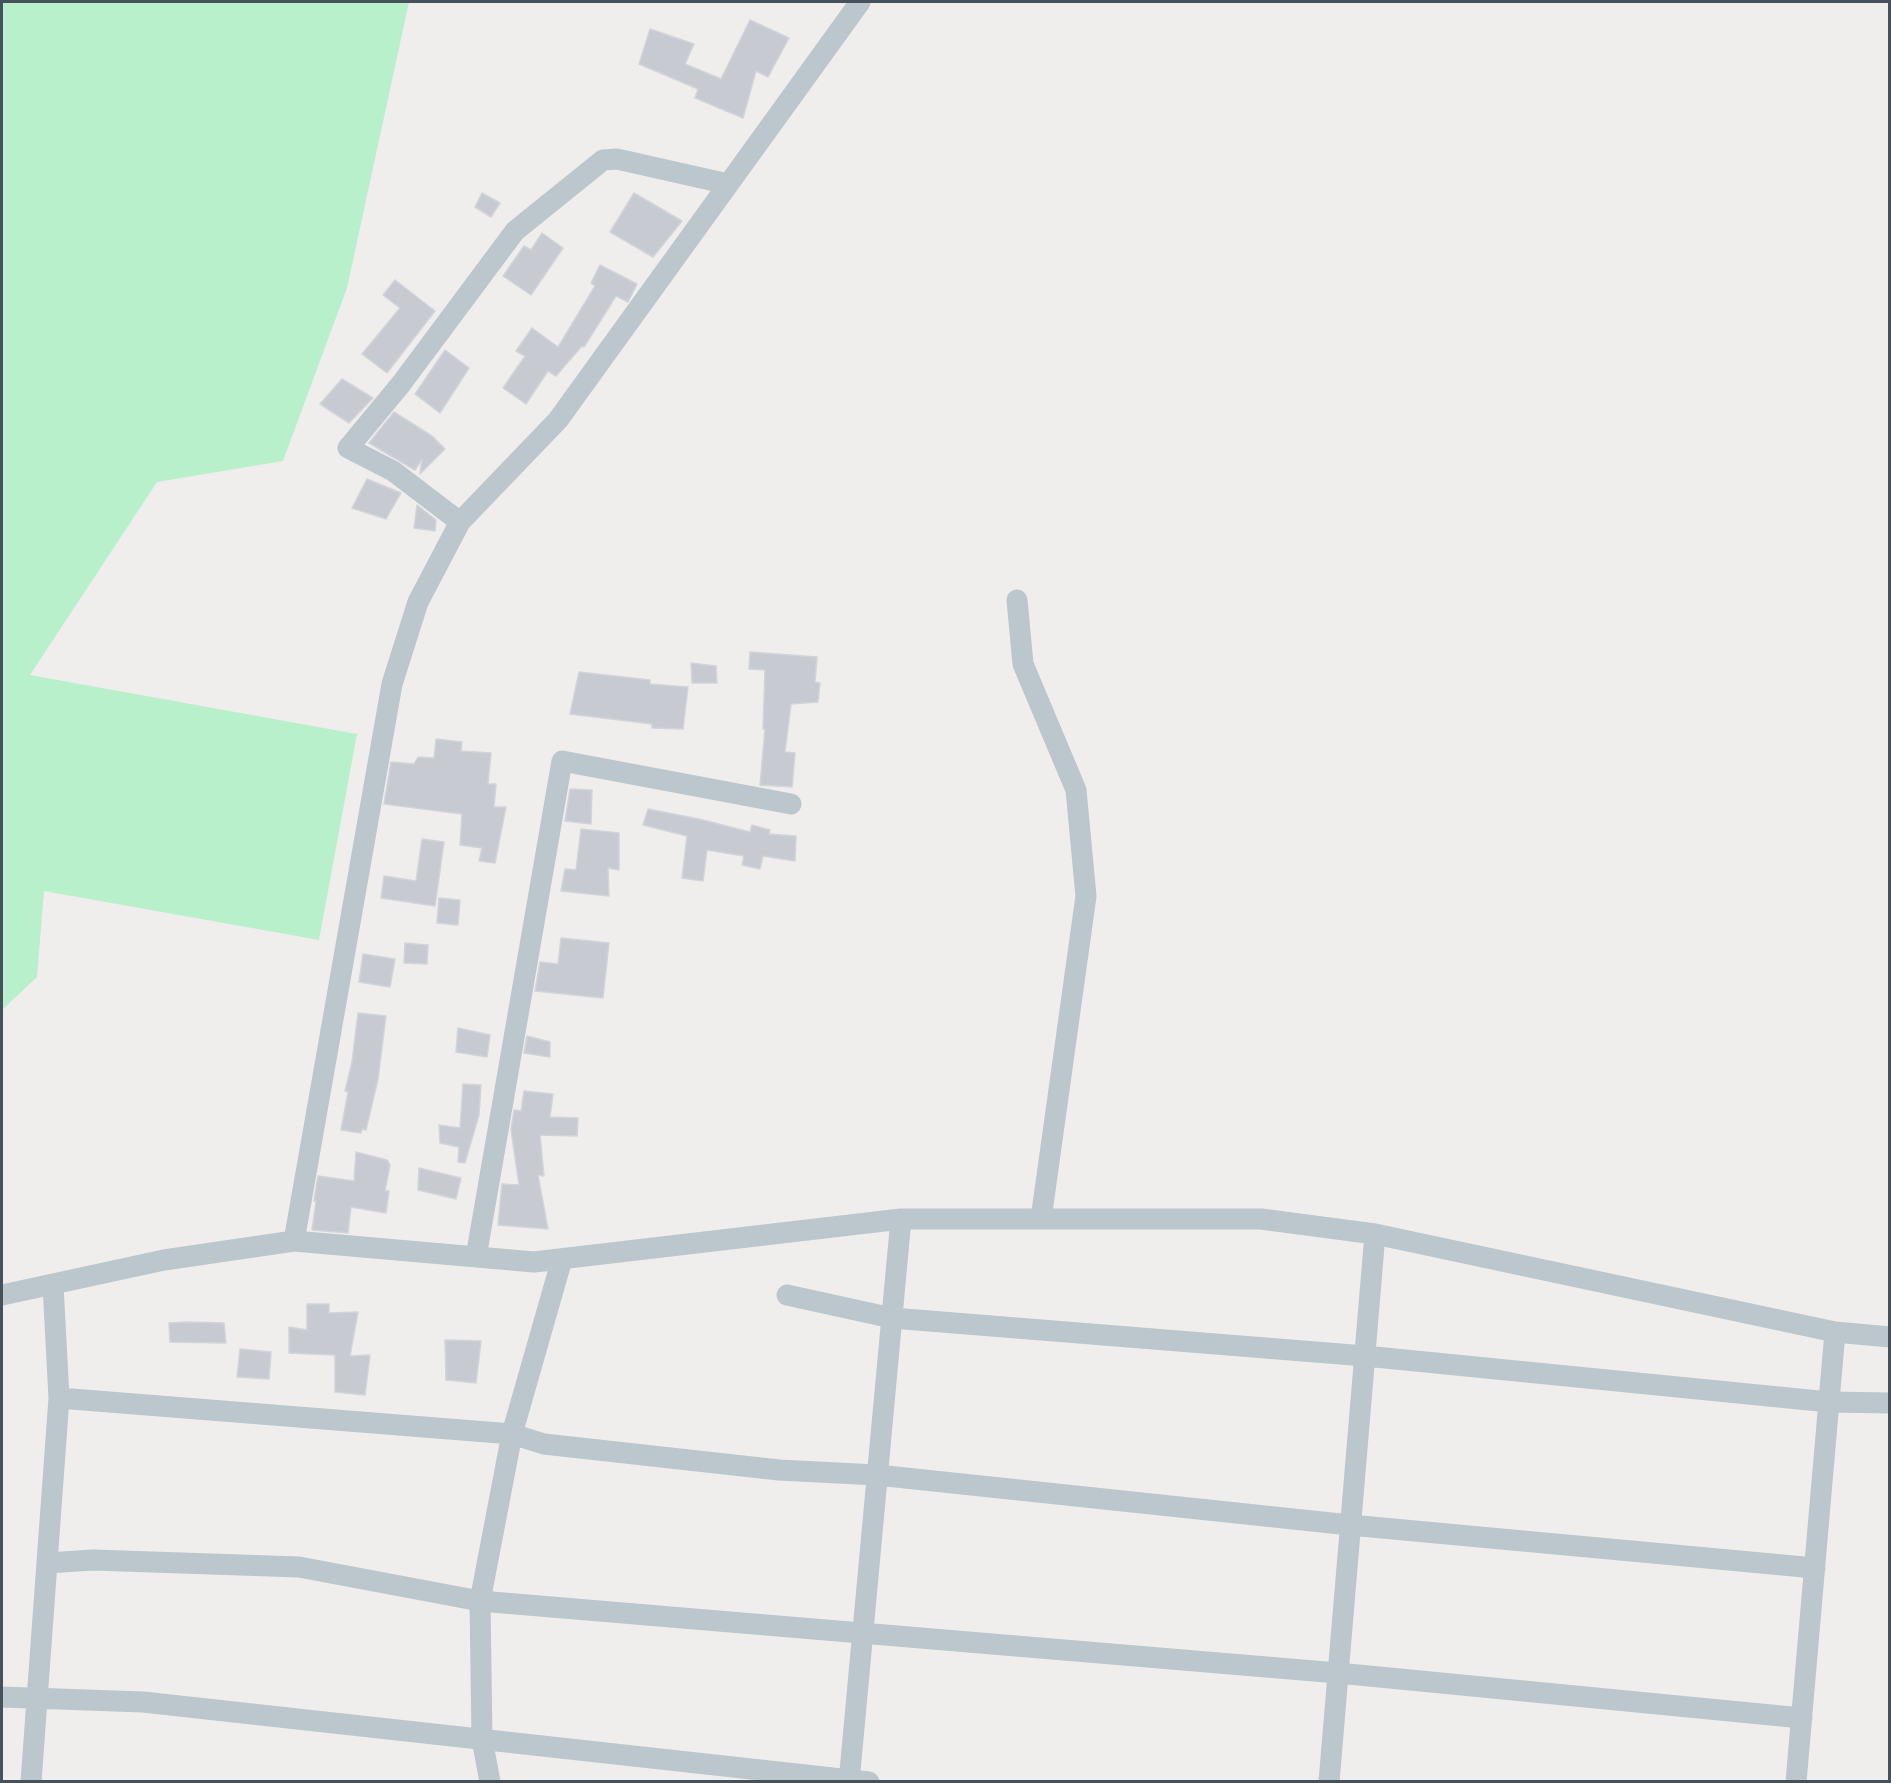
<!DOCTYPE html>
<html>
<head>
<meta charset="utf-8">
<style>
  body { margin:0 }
  #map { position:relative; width:1891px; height:1783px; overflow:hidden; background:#f0eded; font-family:Barlow,sans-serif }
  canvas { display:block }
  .frame { position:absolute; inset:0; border:3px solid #45525b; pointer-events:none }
</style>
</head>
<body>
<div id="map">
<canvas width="1891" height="1783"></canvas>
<div class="frame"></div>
</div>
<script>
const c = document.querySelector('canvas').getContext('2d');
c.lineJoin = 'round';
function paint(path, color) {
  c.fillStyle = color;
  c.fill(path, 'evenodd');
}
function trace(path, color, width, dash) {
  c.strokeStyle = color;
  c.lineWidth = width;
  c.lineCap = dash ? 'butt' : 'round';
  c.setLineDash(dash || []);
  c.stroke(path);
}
const green = new Path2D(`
  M2 2H409L347 288 283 461 157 482 30 675 357 734 319 940 44 891 37 977 2 1010Z`);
const building = new Path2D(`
  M750 20 789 38 768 77 756 71 743 118 695 98 698 89 639 64 650 29 694 44 685 64 721 79Z
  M482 193 500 203 491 217 475 207Z
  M634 193 682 221 653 257 610 232Z
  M542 233 563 248 531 295 503 276 524 246 531 250Z
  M600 265 637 284 628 302 616 296 584 347 582 346 556 376 548 371 526 404 503 388 525 356 516 351 532 328 558 347 595 286 591 283Z
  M395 280 435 311 387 373 362 354 400 308 383 295Z
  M445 350 469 368 440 413 415 394Z
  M342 379 373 398 349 423 320 404Z
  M394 412 432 436 445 449 420 474 422 459 415 470 369 443Z
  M367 479 401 493 386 519 352 508Z
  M417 505 436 520 435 531 414 528Z
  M750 652 817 657 815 682 820 683 818 702 791 704 785 752 795 753 792 787 760 785 765 729H763L765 670 749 669Z
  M691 663 716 666 717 683H692Z
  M579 672 650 680V684L688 687 683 729 652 728V724L570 714Z
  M436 739 462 742 461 751 491 753 488 784H496L494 807H506L495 863 479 861 482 848 460 845 462 814 384 804 391 762 414 764 418 757 434 758Z
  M570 789 592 790 591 824 565 821Z
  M648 809 699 819 750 832 752 825 770 830 769 834 796 836 795 861 763 856 760 869 742 865 744 856 707 850 703 881 682 878 687 836 643 825Z
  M581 829 619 833V870L608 868 609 896 561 891 565 869 576 870Z
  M422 839 444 842 435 906 381 898 384 876 416 881Z
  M439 898 460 900 458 925 437 923Z
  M561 938 609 943 603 998 535 991 540 962 558 964Z
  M405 943 428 945 427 964 404 963Z
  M363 954 395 959 390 987 359 982Z
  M358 1013 386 1016 378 1079 366 1130 362 1129 361 1133 341 1130 348 1092 345 1091 352 1062Z
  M458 1028 490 1035 487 1057 456 1052Z
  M527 1036 550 1042V1057L524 1053Z
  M463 1084 481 1085 479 1115 465 1163 458 1162 459 1147 440 1143 439 1125 460 1128Z
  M524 1091 553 1094 550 1117 578 1118 577 1136 540 1135 544 1176 538 1175 548 1229 498 1225 502 1184 519 1185 511 1130 514 1110 521 1111Z
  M356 1152 387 1160 390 1165 385 1191H389L386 1213 351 1207 348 1233 312 1230 316 1201H314L318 1176 354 1181Z
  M419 1168 461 1178 456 1199 418 1190Z
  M307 1304H329V1313L358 1312 350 1356 370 1355 365 1395 335 1392V1355L289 1353V1327L307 1330Z
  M187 1322 224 1323 226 1343 170 1342 169 1323Z
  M445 1340 481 1341 476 1383 446 1380Z
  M240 1349 271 1352 269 1379 237 1377Z`);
const minor = new Path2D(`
  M460 522 393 471 348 448 401 384 515 231 603 160 617 159 728 184
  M1017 600 1023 664 1076 790 1086 896 1041 1219
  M294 1241 392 684 418 602 460 522 558 420 860 2
  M476 1257 562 761 791 804
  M2 1295 164 1260 294 1241 534 1262 901 1219H1261L1375 1234 1835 1332 1890 1337
  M787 1295 892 1318 1365 1356 1829 1402 1890 1403
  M59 1398 512 1434 544 1444 779 1470 877 1475 1350 1525 1815 1568
  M47 1563 93 1560 299 1567 480 1601 1338 1673 1802 1718
  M2 1697 143 1702 869 1782
  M31 1782 59 1398 53 1285
  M490 1782 482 1739 480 1601 512 1434 562 1259
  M849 1782 901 1219
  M1329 1782 1375 1234
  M1796 1782 1835 1332`);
paint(green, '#b9f0cc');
paint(building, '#c7cad0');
trace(building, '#d1d4d9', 1.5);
trace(minor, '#bbc6cd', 21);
</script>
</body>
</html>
